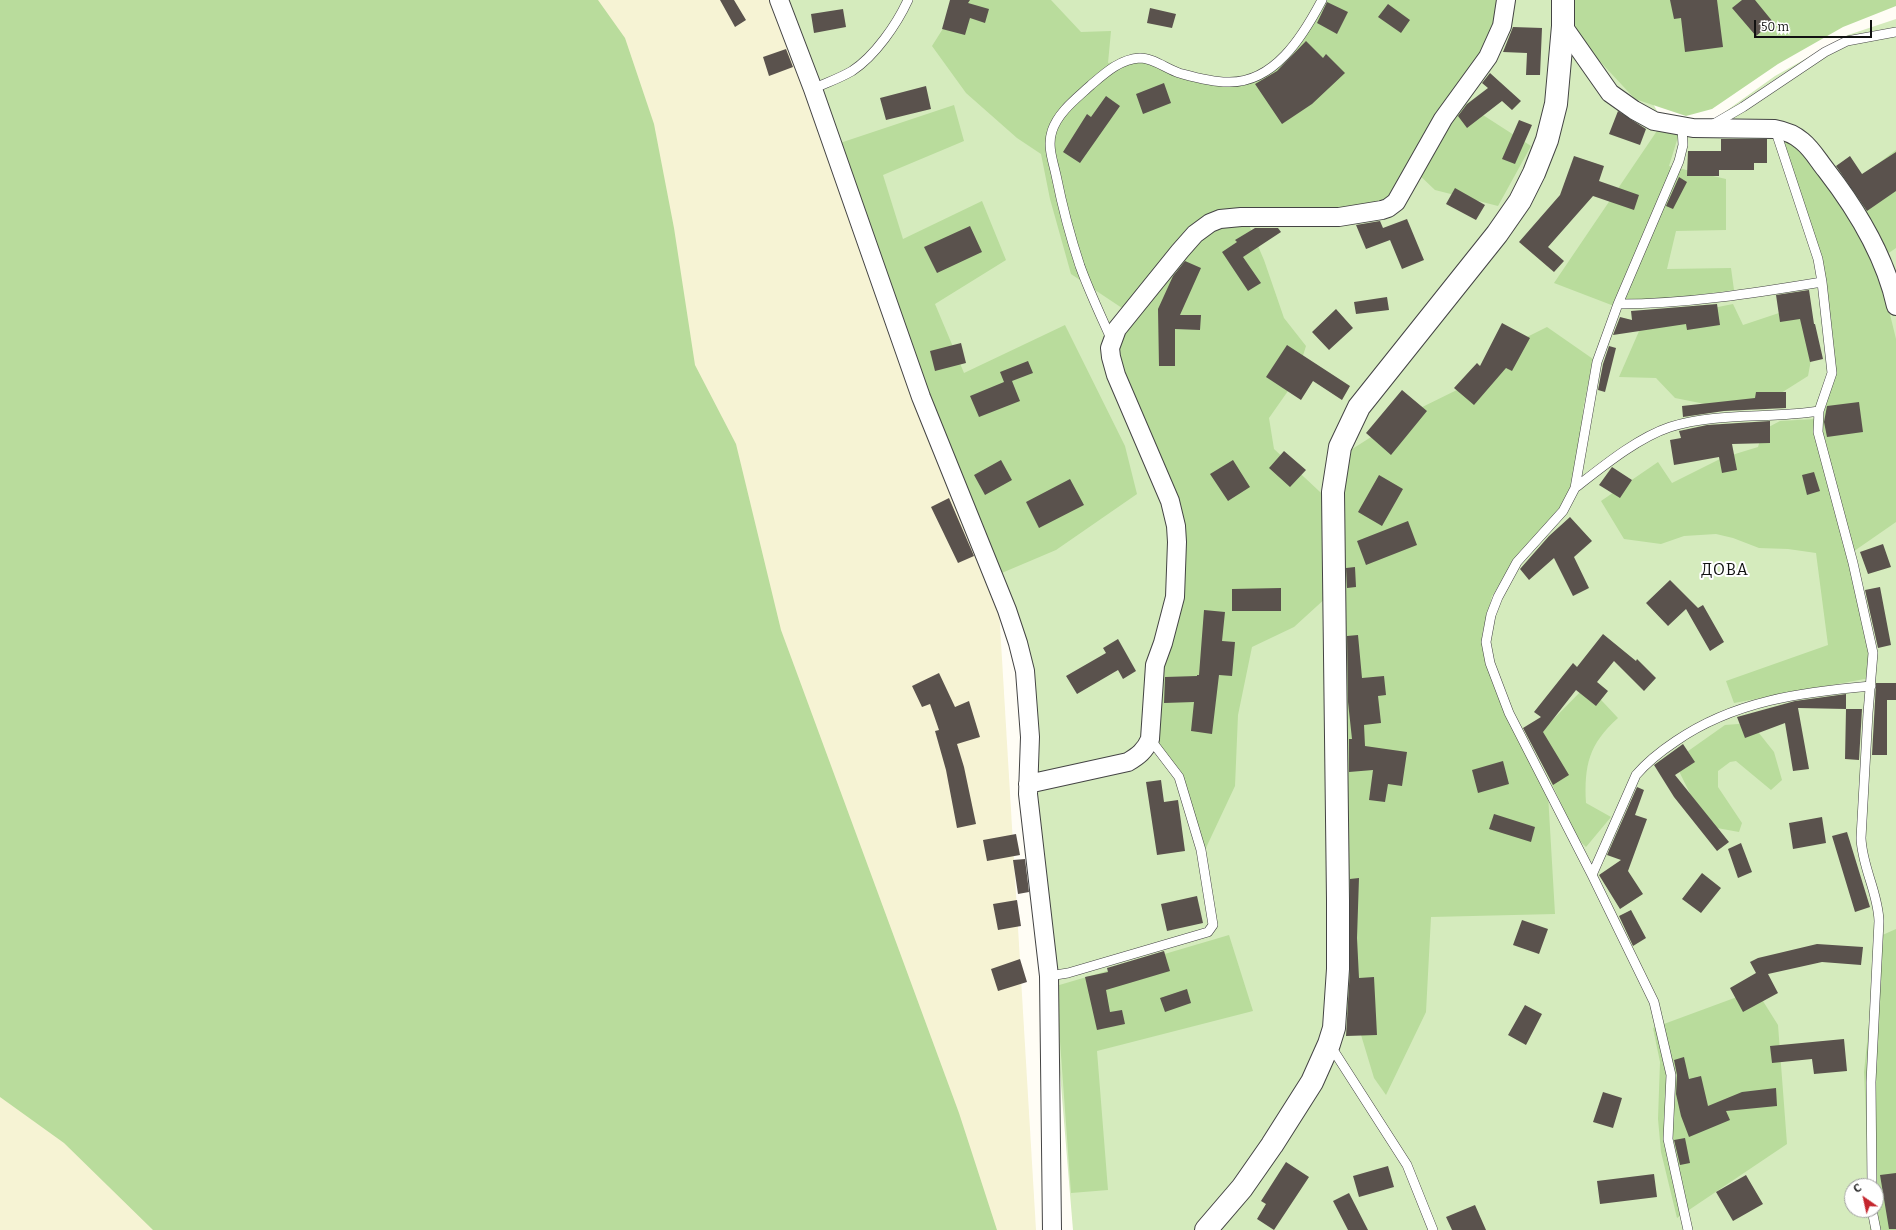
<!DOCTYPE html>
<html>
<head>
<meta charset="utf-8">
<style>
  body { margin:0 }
  #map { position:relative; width:1896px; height:1230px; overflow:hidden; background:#fffdf5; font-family:Bitter,serif }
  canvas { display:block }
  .north { position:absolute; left:1844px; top:1178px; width:40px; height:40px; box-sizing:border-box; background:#fff; border:1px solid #a0a0a0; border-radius:50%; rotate:326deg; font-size:11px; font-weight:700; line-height:16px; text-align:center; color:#111 }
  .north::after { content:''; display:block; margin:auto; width:14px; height:18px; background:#c4262e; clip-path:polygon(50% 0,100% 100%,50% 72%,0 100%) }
  .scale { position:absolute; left:1754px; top:20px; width:118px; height:18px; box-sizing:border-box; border:2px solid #111; border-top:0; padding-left:5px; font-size:12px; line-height:14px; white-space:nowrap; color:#111; -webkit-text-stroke:3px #fff; paint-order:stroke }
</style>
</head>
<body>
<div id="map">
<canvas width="1896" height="1230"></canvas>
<div class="north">С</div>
<div class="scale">50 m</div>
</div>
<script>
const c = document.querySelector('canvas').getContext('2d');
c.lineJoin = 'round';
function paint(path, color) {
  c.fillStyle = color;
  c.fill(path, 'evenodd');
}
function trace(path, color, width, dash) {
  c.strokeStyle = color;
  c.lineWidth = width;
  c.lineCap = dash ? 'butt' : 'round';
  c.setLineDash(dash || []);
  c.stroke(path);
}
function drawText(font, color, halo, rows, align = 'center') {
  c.font = font + ' Bitter,serif';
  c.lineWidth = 4;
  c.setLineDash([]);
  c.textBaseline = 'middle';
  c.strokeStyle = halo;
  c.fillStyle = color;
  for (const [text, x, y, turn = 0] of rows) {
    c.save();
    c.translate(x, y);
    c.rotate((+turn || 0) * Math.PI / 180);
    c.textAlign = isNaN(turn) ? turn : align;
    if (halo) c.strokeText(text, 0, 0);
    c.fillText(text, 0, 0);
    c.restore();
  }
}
const farmland = new Path2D(`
  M0 0H781L997 575 1036 1230H0Z`);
const green = new Path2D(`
  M781 0H1597L1663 122 1705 126 1775 76 1848 35 1896 19V1230H1073L1036 783 1033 677ZM1852 1186H1876V1210H1852Z`);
const forest = new Path2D(`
  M0 0H598L625 38 654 124 674 228 695 365 736 444 781 630 959 1113 997 1230H153L64 1143 0 1097Z
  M961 0H1051L1081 32 1111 31 1108 63 1144 57 1188 75 1230 81 1258 73 1288 48 1319 0H1508L1507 7 1455 97 1531 146 1498 206 1435 190 1413 169 1380 207 1245 216 1264 260 1284 318 1306 346 1295 381 1269 418 1274 449 1334 505 1346 453 1404 416 1467 385 1509 346 1547 327 1593 359 1583 409 1580 460 1574 489 1536 541 1508 571 1492 596 1482 634 1491 677 1548 794 1555 914 1431 917 1426 1012 1386 1095 1374 1078 1355 1015 1338 1013 1339 586 1294 627 1252 647 1238 715 1235 786 1204 852 1180 770 1152 741 1159 673 1175 604 1167 509 1105 373 1104 340 1125 310 1071 274 1050 199 1041 154 1017 138 966 93 932 46Z
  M1569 0H1896V6L1843 27 1778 64 1712 109 1686 116 1635 99 1581 41 1569 9Z
  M954 105 964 141 883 175 903 239 982 201 1006 260 935 304 964 373 1065 325 1125 446 1137 494 1056 550 997 575 834 145Z
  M1663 122 1682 124 1669 166 1726 179V230L1676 231 1667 269 1731 268 1734 290 1614 306 1554 283Z
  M1774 126 1807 148 1839 193 1896 150V248L1877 261 1896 339V522L1847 556 1871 656 1870 678 1734 703 1726 681 1828 645 1816 553 1788 549 1759 548 1733 538 1716 534 1684 536 1661 544 1624 539 1601 501 1658 462 1672 483 1722 458 1758 447 1763 430 1780 421 1815 419 1816 403 1829 373 1818 270Z
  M1733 304 1743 325 1800 306 1813 349 1808 376 1770 400 1720 407 1675 398 1656 378 1619 377 1643 322Z
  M1587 685 1618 718C1589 744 1584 765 1586 803L1611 817 1586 847 1577 838 1532 741Z
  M1751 723 1774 752 1782 780 1771 790 1736 761 1730 762 1718 771V787L1742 823 1739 832 1706 826 1674 761 1725 725Z
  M1896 929V1230H1870V1210H1876V1186H1869L1864 1072 1878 937Z
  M1229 935 1253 1011 1097 1051 1108 1190 1071 1193 1056 986Z
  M1756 990 1778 1025 1787 1144 1677 1218 1661 1152 1658 1119 1660 1062 1653 1028Z`);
const building = new Path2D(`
  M720 0H734L746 20 735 27Z
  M950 0H970L968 3 989 9 985 23 970 18 965 35 942 29Z
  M1670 0H1717L1723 47 1685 52 1681 18 1674 19Z
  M1742 0H1755L1773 22 1756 36 1732 8Z
  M1327 2 1348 12 1337 34 1317 23Z
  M1388 4 1410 20 1401 33 1378 17Z
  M1150 8 1176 14 1172 28 1147 23Z
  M843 9 846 27 814 33 811 14Z
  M1513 27 1542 28 1540 75H1526L1527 53 1503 52Z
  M1306 41 1323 58 1326 54 1345 73 1312 104 1282 124 1255 84 1277 71Z
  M786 49 793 67 769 76 763 57Z
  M1490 73 1521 101 1512 110 1502 101 1467 128 1458 116 1467 104 1488 88 1482 83Z
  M1164 83 1171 103 1143 114 1136 94Z
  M926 86 931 109 886 120 880 98Z
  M1106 96 1120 106 1080 163 1063 152 1087 114 1091 117Z
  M1618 111 1646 129 1640 145 1609 134Z
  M1519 120 1532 125 1515 164 1502 159Z
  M1721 139H1767V163H1754V170H1719V176H1687L1688 151H1721Z
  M1896 152V191L1867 211 1836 166 1850 156 1862 174Z
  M1574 156 1604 166 1599 181 1639 195 1634 210 1593 196 1548 247 1564 261 1554 272 1519 242 1560 195Z
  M1679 177 1687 182 1673 209 1666 206Z
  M1455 188 1485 205 1476 220 1446 204Z
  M1407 219 1424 260 1402 269 1390 240 1366 249 1356 225 1380 221 1383 228Z
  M970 226 982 252 937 273 924 247Z
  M1255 228H1278L1281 232 1243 257 1261 283 1248 291 1222 252 1237 242 1235 240Z
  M1185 261 1201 268 1180 315H1201L1200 330 1175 329V366H1159L1158 309 1173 276Z
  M1809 290 1814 324H1815L1823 359 1810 362 1800 319 1780 322 1776 295Z
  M1387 297 1389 310 1356 314 1354 302Z
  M1717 304 1720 325 1687 330 1686 324 1613 335 1620 317 1632 320 1631 311Z
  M1336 309 1353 328 1329 350 1312 332Z
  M1502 323 1530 338 1512 371 1506 368 1474 405 1454 388 1477 363 1480 366Z
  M961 343 966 363 935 371 930 351Z
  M1287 345 1350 386 1342 400 1313 381 1301 400 1266 377Z
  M1609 346 1616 348 1605 392 1598 390 1603 364Z
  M1028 361 1033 373 1012 381 1020 401 979 417 970 396 1004 382 1000 372Z
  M1402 390 1427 411 1391 455 1366 433Z
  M1756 392H1786V408L1724 411 1683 417 1682 406 1755 398Z
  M1859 402 1863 432 1827 437 1824 422 1827 406Z
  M1770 421V443L1732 444 1737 470 1722 473 1719 457 1674 465 1670 440 1681 438 1679 431 1707 425Z
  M1284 451 1306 470 1290 487 1269 468Z
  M1001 460 1012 480 985 495 974 475Z
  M1233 460 1250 487 1228 501 1210 474Z
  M1612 467 1632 480 1620 498 1599 485Z
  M1814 472 1820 491 1807 495 1802 475Z
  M1379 475 1403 489 1382 526 1358 512Z
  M1070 479 1084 505 1039 528 1026 502Z
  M949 498 974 556 958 563 931 507Z
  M1570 517 1592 541 1574 557 1589 588 1573 596 1554 558 1529 580 1520 569 1549 536Z
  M1408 521 1417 545 1366 565 1357 541Z
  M1883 544 1891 567 1868 574 1860 552Z
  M1355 567 1356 587 1347 588 1346 568Z
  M1670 580 1698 608 1703 605 1724 642 1710 651 1686 609 1668 626 1646 603Z
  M1880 587 1891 645 1878 648 1865 590Z
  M1281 588V611H1232V589Z
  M1204 610 1225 612 1222 641 1235 642 1232 676 1219 675 1212 734 1191 731 1194 702 1164 703 1165 677 1197 676V675H1199Z
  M1603 634 1636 661 1637 659 1656 678 1644 691 1614 661 1597 682 1608 691 1596 706 1576 690 1543 732 1569 775 1553 785 1523 728 1541 717 1534 712 1573 663 1577 667Z
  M1358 635 1362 678 1384 676 1386 695 1378 696 1381 723 1364 725 1365 746 1407 752 1402 786 1388 784 1385 802 1369 800 1373 770 1349 772V739H1352L1348 702 1347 636Z
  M1118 639 1136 671 1123 679 1118 670 1077 694 1066 676 1106 653 1103 648Z
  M939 673 955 707 969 701 980 737 957 744 964 767 976 824 957 828 946 770 935 731 939 730 930 704 922 707 912 686Z
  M1876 683H1896V700H1887V755H1872Z
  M1846 694V709L1798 708 1809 769 1793 771 1785 723 1745 738 1737 717 1795 701Z
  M1846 709H1862L1859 760 1845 759Z
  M1683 744 1695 762 1675 775 1729 842 1717 851 1674 797 1654 765Z
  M1503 761 1509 784 1478 793 1472 770Z
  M1161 780 1164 802 1178 800 1185 851 1157 855 1146 782Z
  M1637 787 1644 790 1635 815 1647 819 1628 871 1643 894 1620 909 1599 875 1621 860 1607 855Z
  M1494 814 1535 827 1531 842 1489 829Z
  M1822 817 1826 843 1793 849 1789 823Z
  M1847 832 1870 907 1855 912 1832 836Z
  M1016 834 1020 855 987 861 983 840Z
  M1741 843 1752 872 1738 878 1728 849Z
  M1025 859 1029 892 1018 894 1013 860Z
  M1702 873 1721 888 1701 913 1682 899Z
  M1359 878 1357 938 1359 978 1374 977 1377 1035 1346 1036 1350 969V879Z
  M1197 896 1203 923 1167 931 1161 904Z
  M1017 900 1021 926 998 930 993 904Z
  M1631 910 1646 938 1633 946 1619 916Z
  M1522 920 1548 929 1539 954 1513 945Z
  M1817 944 1863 947 1861 965 1822 962 1768 974 1778 993 1743 1012 1730 988 1756 973 1750 962 1758 958Z
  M1164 951 1170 971 1106 990 1110 1012 1122 1010 1125 1024 1097 1030 1085 977 1108 972 1107 968Z
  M1020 959 1027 982 998 991 991 969Z
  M1187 989 1191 1003 1165 1012 1160 998Z
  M1525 1005 1542 1014 1526 1045 1508 1035Z
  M1844 1039 1847 1071 1814 1074 1812 1059 1772 1063 1770 1046Z
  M1684 1057 1689 1079 1701 1076 1708 1106 1742 1092 1776 1088 1777 1106 1726 1111 1730 1120 1689 1137 1681 1116 1676 1094 1677 1075 1674 1060Z
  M1603 1092 1622 1098 1613 1128 1593 1122Z
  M1685 1138 1690 1163 1680 1165 1674 1140Z
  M1286 1162 1309 1177 1274 1230 1257 1219 1266 1204 1261 1201Z
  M1388 1166 1394 1187 1359 1197 1353 1176Z
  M1896 1173V1229H1889L1880 1175Z
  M1654 1174 1657 1197 1600 1204 1597 1181Z
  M1746 1175 1763 1204 1733 1221 1716 1192Z
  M1349 1193 1368 1230H1348L1333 1201Z
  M1475 1205 1486 1230H1452L1446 1217Z`);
const service = new Path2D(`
  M813 89C826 83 840 78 852 71 875 56 897 24 908 0
  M1712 125 1743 107 1825 52 1847 41 1896 32
  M1682 127 1683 145 1679 161 1618 304 1597 362 1575 488 1563 511 1517 562 1498 597 1491 615 1486 642 1490 663 1509 713 1592 875 1654 1002 1671 1075 1668 1139 1688 1230
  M1775 129 1818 259 1822 282 1832 373 1819 411 1818 432 1853 563 1873 653 1868 713 1861 838C1862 867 1878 892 1879 921L1871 1082 1872 1186
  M1618 304C1687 304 1755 293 1822 282
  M1112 341C1101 316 1089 291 1080 266 1070 236 1062 205 1056 175 1053 161 1047 146 1052 131 1058 112 1077 98 1091 85 1105 73 1120 59 1140 58 1153 58 1167 69 1179 73 1194 77 1211 82 1227 82 1274 84 1303 36 1322 0
  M1575 488C1602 467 1637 438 1670 427 1717 412 1770 419 1819 411
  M1592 875 1636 775C1648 761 1661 751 1676 741 1734 701 1802 692 1871 686
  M1049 976 1068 973 1208 932 1213 925 1201 850 1179 777 1150 739
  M1330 1045 1407 1165 1433 1230
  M1872 1210 1876 1230`);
const minor = new Path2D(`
  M779 0 813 89 921 397 1007 610 1018 643 1025 671 1030 737 1028 794 1049 976 1052 1230
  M1563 26 1610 93 1634 110 1654 121 1693 128 1775 129C1786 131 1794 134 1802 141 1812 149 1818 160 1826 170 1857 210 1885 256 1896 306
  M1028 784 1128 762C1138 756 1145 751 1150 739L1155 665 1163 643 1175 597 1177 542 1176 526 1170 501 1116 375 1111 357 1110 348 1117 329 1180 251 1195 234 1210 223 1220 219 1241 217H1339L1382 210 1388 208 1396 202 1443 119 1488 57 1502 26 1506 0`);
const tertiary = new Path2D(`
  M1206 1230 1242 1188 1272 1145 1312 1082 1329 1044 1334 1028 1338 969V900L1333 492 1340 447 1359 407 1497 234 1520 201 1534 173 1547 140 1556 104 1563 26V0`);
const quarterNames = [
  ["ДОВА",1725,571]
];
paint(farmland, '#f6f3d4');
paint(green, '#d5ebbd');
paint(forest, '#b9dc9c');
paint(building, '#5a524d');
trace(service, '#444', 10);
trace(minor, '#444', 20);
trace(tertiary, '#444', 24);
trace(service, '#fff', 9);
trace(minor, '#fff', 18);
trace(tertiary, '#fff', 22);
c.letterSpacing = '1px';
drawText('16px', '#111', '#fff', quarterNames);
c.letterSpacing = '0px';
</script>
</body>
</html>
